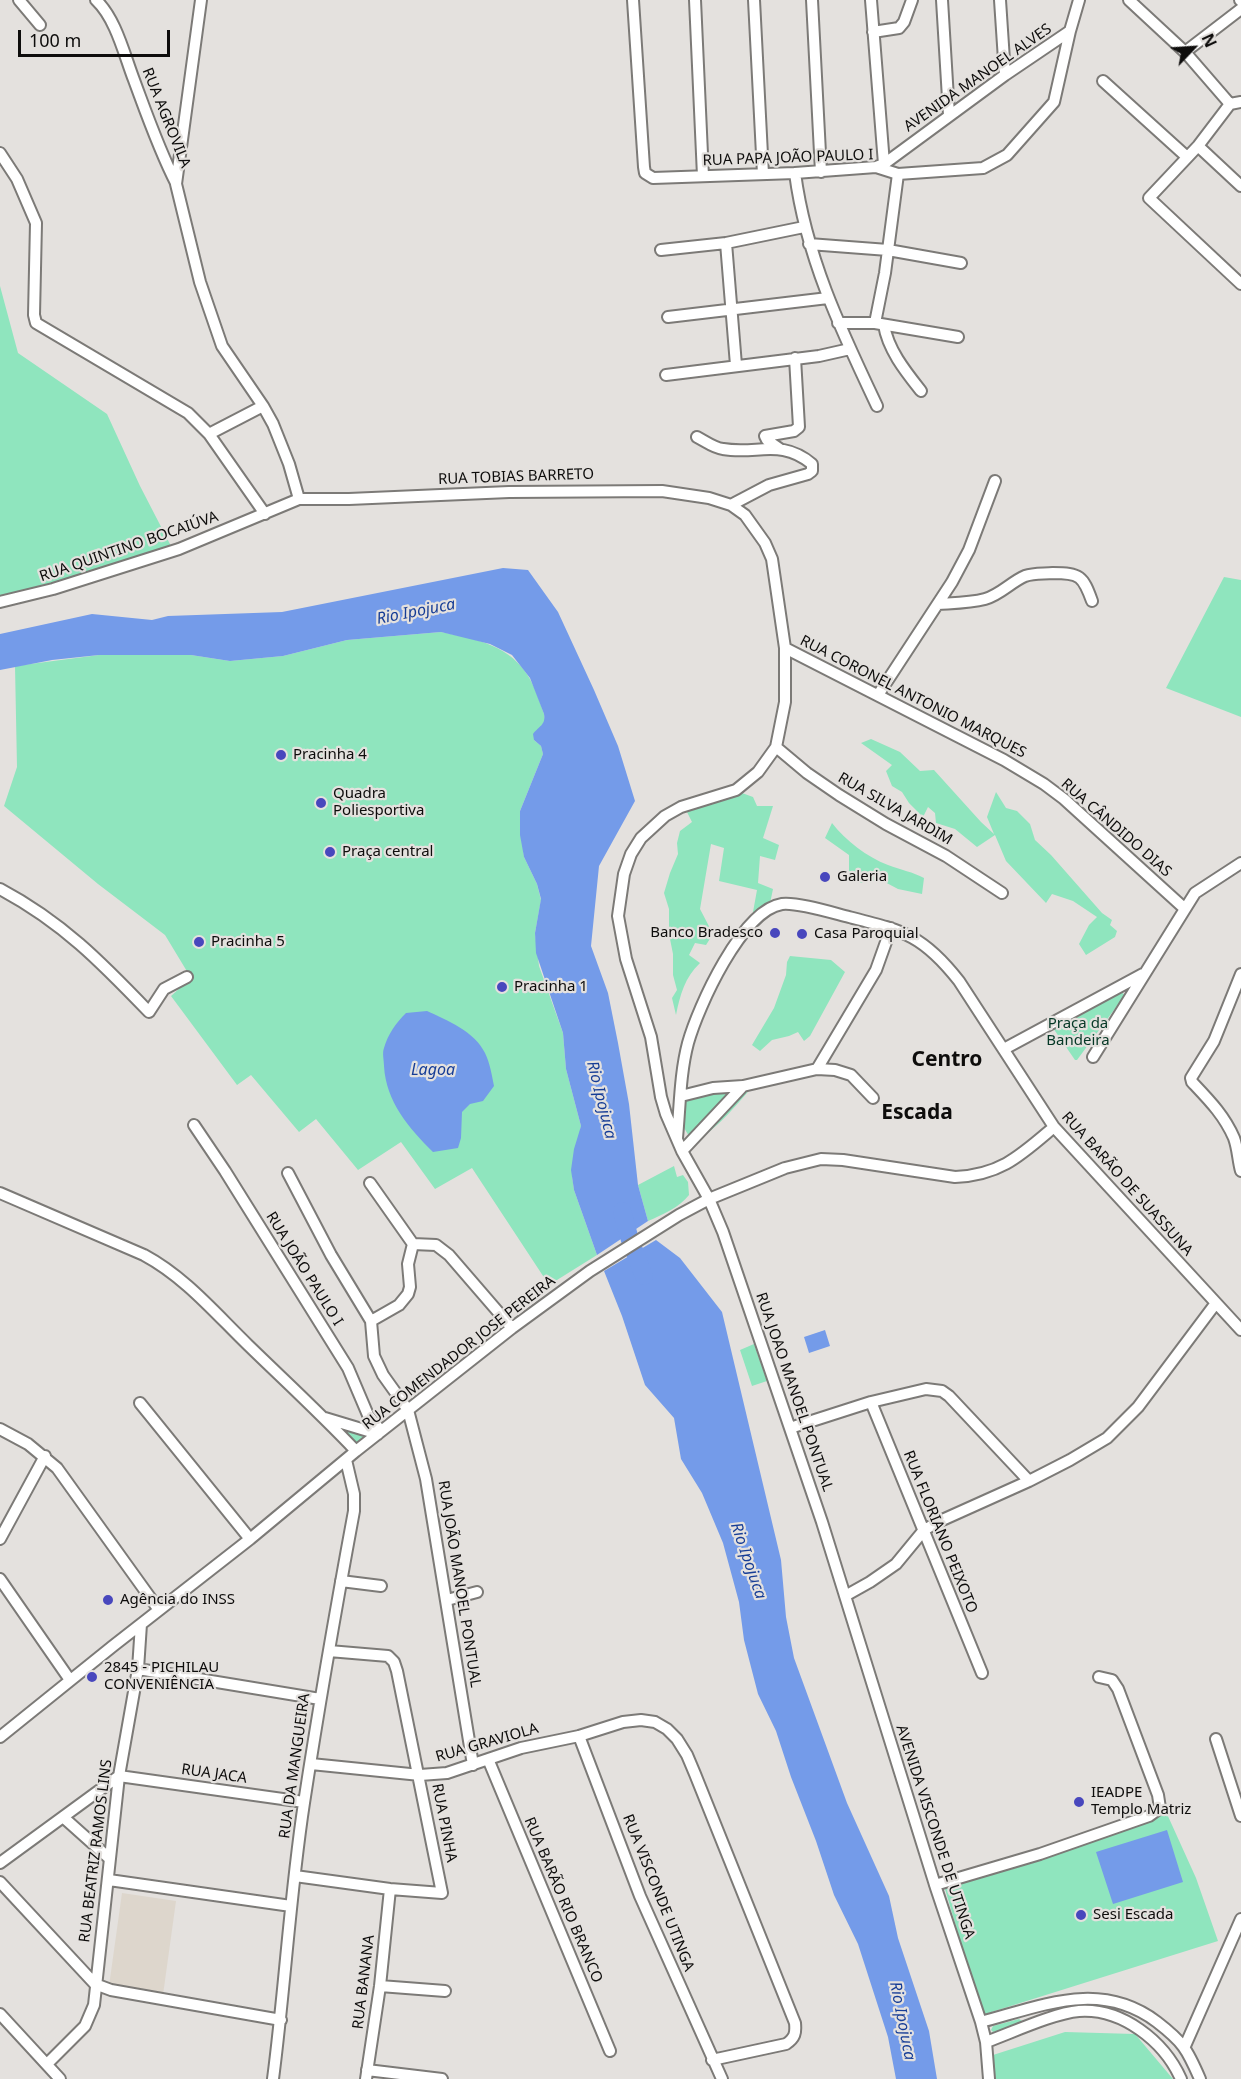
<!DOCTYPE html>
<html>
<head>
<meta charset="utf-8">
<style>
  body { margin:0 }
  #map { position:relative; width:1241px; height:2079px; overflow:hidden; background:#e4e1de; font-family:"Noto Sans",sans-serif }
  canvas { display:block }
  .north { position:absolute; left:1163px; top:18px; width:60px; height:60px; -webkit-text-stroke:4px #e4e1de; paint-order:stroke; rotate:65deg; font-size:16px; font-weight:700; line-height:24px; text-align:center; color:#0e0d0c }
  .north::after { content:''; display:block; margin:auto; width:21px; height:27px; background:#0e0d0c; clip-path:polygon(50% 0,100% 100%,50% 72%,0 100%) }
  .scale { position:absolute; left:18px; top:30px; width:152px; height:27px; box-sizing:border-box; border:3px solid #0e0d0c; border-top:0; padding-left:8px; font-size:18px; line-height:21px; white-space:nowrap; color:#0e0d0c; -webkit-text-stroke:4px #e4e1de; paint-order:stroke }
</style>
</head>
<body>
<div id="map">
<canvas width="1241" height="2079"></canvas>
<div class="north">N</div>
<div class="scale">100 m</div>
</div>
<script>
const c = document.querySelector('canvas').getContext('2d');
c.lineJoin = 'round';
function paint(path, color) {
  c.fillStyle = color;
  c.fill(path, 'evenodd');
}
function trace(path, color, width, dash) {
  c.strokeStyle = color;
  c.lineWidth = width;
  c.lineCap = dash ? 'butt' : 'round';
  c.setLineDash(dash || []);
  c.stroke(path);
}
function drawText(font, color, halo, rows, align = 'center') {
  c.font = font + ' "Noto Sans",sans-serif';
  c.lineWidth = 4.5;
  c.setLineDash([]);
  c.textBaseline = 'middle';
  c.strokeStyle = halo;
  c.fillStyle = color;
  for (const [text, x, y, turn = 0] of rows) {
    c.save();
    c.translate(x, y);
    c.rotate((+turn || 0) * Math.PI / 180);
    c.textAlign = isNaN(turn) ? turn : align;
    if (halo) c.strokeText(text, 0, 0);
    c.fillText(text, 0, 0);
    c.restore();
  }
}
const built = new Path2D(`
  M122 1893 176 1901 163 1995 109 1986Z`);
const green = new Path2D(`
  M0 286 18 353 107 414 140 486 172 548 85 576 0 599Z
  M1224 577 1241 580V717L1166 688Z
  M441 632C476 639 511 645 530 679 536 690 540 703 544 714L545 720 534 740 541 746 543 754 520 811 524 857 537 884 541 900 535 933 539 966 563 1033 566 1069 581 1126 572 1176 574 1190 597 1255 549 1285 472 1168 435 1189 401 1142 358 1170 316 1119 299 1132 251 1075 237 1085 171 996 191 978 165 935 98 884 4 806 17 767 15 666 99 655H191L230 661 283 656 347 640Z
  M871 739 900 752 920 771 934 770 981 822 994 834 987 817 996 792 1006 808 1017 811 1030 824 1035 840 1051 855 1102 913 1112 920 1110 925 1117 931 1115 937 1086 955 1079 944 1089 925 1097 917 1073 901 1052 894 1046 903 1006 861 995 835 977 847 955 829 936 823 935 813 928 807 923 817 909 803 902 792 892 786 886 771 892 765 861 743Z
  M742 793 753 797 757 806H773L763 838 779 845 775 860 760 856 758 883 773 889 768 913 751 923 757 890 719 881 724 848 711 844 700 909 713 934 706 945 695 943 689 955 700 963C685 977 680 995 676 1015L672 998 677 990 673 975V954L669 934V909L664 893 670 873 678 854 677 843 680 831 692 822 687 812Z
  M832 823C846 841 867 857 888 865 901 870 913 872 924 878L922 894 898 889 881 880 859 883 849 871V855L825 838Z
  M790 956 831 960 845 972 810 1036 804 1041 798 1032 789 1036 772 1040 760 1051 752 1045 774 1008 786 975 787 962Z
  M1121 992 1125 995 1077 1060H1075L1053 1028Z
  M758 1080C738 1103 719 1128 693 1143L683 1126V1096Z
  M674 1166 677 1177 683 1175 688 1182 689 1195C680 1207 662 1215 648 1221L638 1185Z
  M754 1344 767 1381 752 1386 740 1350Z
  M337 1425 372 1435 351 1452Z
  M1167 1814 1196 1878 1218 1941 982 2015 945 1889Z
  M1019 2019 1022 2021 1020 2025 993 2032 991 2030 993 2026Z
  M1065 2032 1135 2034 1173 2079H994L993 2055Z`);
const water = new Path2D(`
  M503 568 528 570 558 612 594 690 618 746 635 801 599 866 591 946 608 993 618 1043 629 1104 638 1185 648 1221 597 1255 574 1190 571 1170 574 1149 581 1126 566 1069 563 1033 536 953 535 933 541 899 537 884 524 857 520 835V811L543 754 541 746 534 740 533 734C539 726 546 725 544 714L530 678 512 655 490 644 441 632 347 640 283 656 230 661 191 655H99L52 660 0 670V634L92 614 152 620 168 616 282 612Z
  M427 1011C447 1020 475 1032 485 1053 490 1063 492 1076 494 1086L483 1101 470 1104 462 1112 461 1138 458 1148 433 1152C409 1128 386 1102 384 1066 384 1060 382 1053 384 1048 388 1034 396 1023 406 1013Z
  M656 1240 680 1258 722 1312 781 1560 786 1617 794 1658 847 1803 889 1896 898 1938 929 2031 937 2079H896L888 2037 858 1944 834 1895 816 1841 791 1777 776 1731 758 1694 744 1640 739 1602 723 1543 702 1493 681 1459 674 1418 645 1385 622 1316 604 1271Z
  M825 1330 830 1346 809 1353 804 1337Z
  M1167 1830 1183 1882 1113 1904 1096 1852Z`);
const river = new Path2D(`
  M622 1211 630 1240 644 1276`);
const minor = new Path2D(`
  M19 0 40 25
  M96 0C116 19 124 54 134 80 147 115 159 150 176 183
  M201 0 176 184 200 282 222 346 263 406 273 424 289 464 299 499
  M633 0 644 167 645 173 653 178 795 173 876 167 898 174 983 168 1007 155 1054 102 1070 31
  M695 0 703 176
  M754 0 763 174
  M812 0 821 172
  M871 0 884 164
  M942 0 949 115
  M1000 0 1005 75
  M1129 0 1185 52 1230 104
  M1240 0 1241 1
  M873 32 899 28 904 22 912 0
  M1185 52 1241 9
  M1103 81 1187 157
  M1241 102 1230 104 1198 146 1149 198 1241 284
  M1198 146 1241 186
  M0 153 17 179 36 223 34 315 36 323 188 413 209 434 265 514
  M876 167 884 164 1005 75 1070 31 1079 0
  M795 173C806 257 841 330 877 406
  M726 243 736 365
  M809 244 888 250 961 263
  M661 250 726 243 804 227
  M668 317 828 298
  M838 323H875L958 337
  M875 323 885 273 898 174
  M884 325C888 350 906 372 921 391
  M666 375 819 356 850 349
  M209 434 263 406
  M697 437C705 441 714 448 723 449 757 455 781 438 812 464V471L808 474 769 485 731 505
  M780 449 767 440 765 436 794 431 799 427 795 358
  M0 602 53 589 179 549 299 499H349L509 492 662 491 709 498 731 505 745 515 765 543 772 559 785 648V702L776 747 758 772 736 790 681 807 665 816 641 838 631 854 624 874 618 916 626 959 651 1037 661 1097 666 1114 682 1151 709 1199 723 1232 822 1522 936 1888 981 2022 986 2042 989 2079
  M938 604C953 603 970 603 985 599 1000 595 1011 582 1025 576 1034 573 1044 574 1053 573 1080 573 1083 576 1092 601
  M785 648 1004 760 1044 784 1064 799 1184 908
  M878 695 952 582 969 550 995 481
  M776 747 807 773 839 795 886 824 946 856 1002 893
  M0 889C62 922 101 962 149 1012L164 989 187 977
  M1241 974 1214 1041 1191 1078 1192 1082C1209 1100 1224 1115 1234 1138 1238 1149 1238 1160 1241 1171
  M1004 1049 1143 974
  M1093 1057 1195 893 1241 863
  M817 1069 876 970 891 928
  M681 1096 713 1088 743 1086
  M194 1125 225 1171 348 1368 368 1415 381 1431
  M677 1138C680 1106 680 1073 688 1043 698 1007 742 910 782 904 797 902 833 913 849 917 904 931 923 935 959 981L1054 1127 1241 1330
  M682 1151 743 1086 817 1069 835 1070 851 1075 873 1098
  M288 1173 331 1255 371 1321
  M370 1183 413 1244 436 1245 449 1255 512 1328
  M0 1193 144 1255C185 1277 215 1313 248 1345 284 1380 321 1414 356 1451
  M371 1321 374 1356 383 1375 408 1410 426 1479 473 1765
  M371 1321 399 1305 408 1294 410 1287 408 1264 413 1244
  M871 1402 982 1673
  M140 1403 250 1539
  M325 1418 378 1434
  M790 1428 871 1402 926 1389 942 1391 949 1396 1029 1481
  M0 1429 28 1444 57 1468 159 1610
  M0 1539 45 1456
  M0 1579 70 1680
  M341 1581 381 1586
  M845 1596 870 1582 896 1564 924 1530 940 1521 1029 1481 1070 1460 1107 1438 1138 1407 1216 1303
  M447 1600 477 1592
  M138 1669 320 1699
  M579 1736 640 1896 722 2079
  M0 1737 113 1646 250 1539 356 1451 512 1328 590 1271 679 1215 709 1199 785 1168 821 1159 843 1160 955 1177C1001 1175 1021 1155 1054 1127
  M1216 1739 1241 1816
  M488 1759 610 2051
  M311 1764 420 1775 447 1773 521 1748 579 1736 623 1722 641 1720 655 1722 667 1729 677 1739 687 1755 695 1774 795 2023C796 2033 795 2038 786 2044L712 2060
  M63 1817 110 1859
  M0 1863 119 1776 304 1802
  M295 1876 390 1889 442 1893 397 1671 394 1662 388 1656 329 1651
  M109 1880 291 1906
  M0 1882 95 1984 111 1990 281 2020
  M935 1885 1040 1854 1149 1816 1160 1808 1158 1795 1118 1689 1112 1680 1099 1677
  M380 1986 445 1991
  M0 2014 60 2079
  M981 2022C1042 2006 1100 1979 1157 2022 1183 2042 1187 2049 1200 2079
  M986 2042C1011 2033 1054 2013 1079 2011 1122 2008 1164 2041 1181 2079
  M1185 2046 1241 1919
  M47 2064 85 2026 94 2005 119 1776 138 1669 141 1624
  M367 2070 442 2079
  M273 2079C285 1987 290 1894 304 1803 319 1705 336 1608 354 1511V1494L346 1460
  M366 2079 380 1986 390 1889`);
const markers = [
  [281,755,6,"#4847bd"],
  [321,803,6,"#4847bd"],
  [330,852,6,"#4847bd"],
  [825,877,6,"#4847bd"],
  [775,933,6,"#4847bd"],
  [802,934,6,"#4847bd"],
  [199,942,6,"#4847bd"],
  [502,987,6,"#4847bd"],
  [108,1600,6,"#4847bd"],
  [92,1677,6,"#4847bd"],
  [1079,1802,6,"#4847bd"],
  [1081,1915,6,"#4847bd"]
];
const streetNames = [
  ["AVENIDA MANOEL ALVES",978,78,-35],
  ["RUA AGROVILA",166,118,68],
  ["RUA PAPA JOÃO PAULO I",788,158,-2],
  ["RUA TOBIAS BARRETO",516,477,-2],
  ["RUA QUINTINO BOCAIÚVA",129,547,-19],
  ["RUA CORONEL ANTONIO MARQUES",913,697,27],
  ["RUA SILVA JARDIM",895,809,30],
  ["RUA CÂNDIDO DIAS",1116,828,41],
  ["RUA BARÃO DE SUASSUNA",1127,1184,48],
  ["RUA JOÃO PAULO I",304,1269,58],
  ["RUA COMENDADOR JOSE PEREIRA",459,1353,-38],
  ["RUA JOAO MANOEL PONTUAL",794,1392,71],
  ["RUA FLORIANO PEIXOTO",940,1532,68],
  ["RUA JOÃO MANOEL PONTUAL",459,1584,81],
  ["RUA GRAVIOLA",487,1743,-16],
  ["RUA DA MANGUEIRA",295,1766,-82],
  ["RUA JACA",214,1774,8],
  ["RUA PINHA",444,1823,79],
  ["AVENIDA VISCONDE DE UTINGA",935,1832,72],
  ["RUA BEATRIZ RAMOS LINS",96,1851,-83],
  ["RUA VISCONDE UTINGA",658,1893,68],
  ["RUA BARÃO RIO BRANCO",563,1900,67],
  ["RUA BANANA",364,1982,-83]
];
const poiNames = [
  ["Pracinha 4",293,755],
  ["Quadra",333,794],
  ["Poliesportiva",333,811],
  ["Praça central",342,852],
  ["Galeria",837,877],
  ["Banco Bradesco",763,933,"right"],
  ["Casa Paroquial",814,934],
  ["Pracinha 5",211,942],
  ["Pracinha 1",514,987],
  ["Agência do INSS",120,1600],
  ["2845 - PICHILAU",104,1668],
  ["CONVENIÊNCIA",104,1685],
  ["IEADPE",1091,1793],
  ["Templo Matriz",1091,1810],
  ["Sesi Escada",1093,1915]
];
const parkNames = [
  ["Praça da",1078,1024],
  ["Bandeira",1078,1041]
];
const waterNames = [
  ["Rio Ipojuca",416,612,-11],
  ["Lagoa",433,1070],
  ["Rio Ipojuca",601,1100,76],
  ["Rio Ipojuca",748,1561,71],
  ["Rio Ipojuca",902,2021,79]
];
const districtNames = [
  ["Centro",947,1060],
  ["Escada",917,1113]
];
paint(built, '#ddd6cc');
paint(green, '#8fe5be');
paint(water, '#749be9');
trace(river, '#749be9', 18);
trace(minor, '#7c7a77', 14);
trace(minor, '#fff', 10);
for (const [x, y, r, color] of markers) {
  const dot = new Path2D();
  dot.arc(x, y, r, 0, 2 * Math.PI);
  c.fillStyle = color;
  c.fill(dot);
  trace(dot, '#e4e1de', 2);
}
drawText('15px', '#0e0d0c', '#e4e1de', streetNames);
drawText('15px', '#0e0d0c', '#e4e1de', poiNames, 'left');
drawText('15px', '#053826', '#e4e1de', parkNames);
drawText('italic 16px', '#163d96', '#e4e1de', waterNames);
drawText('bold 21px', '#0e0d0c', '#e4e1de', districtNames);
</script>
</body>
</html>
